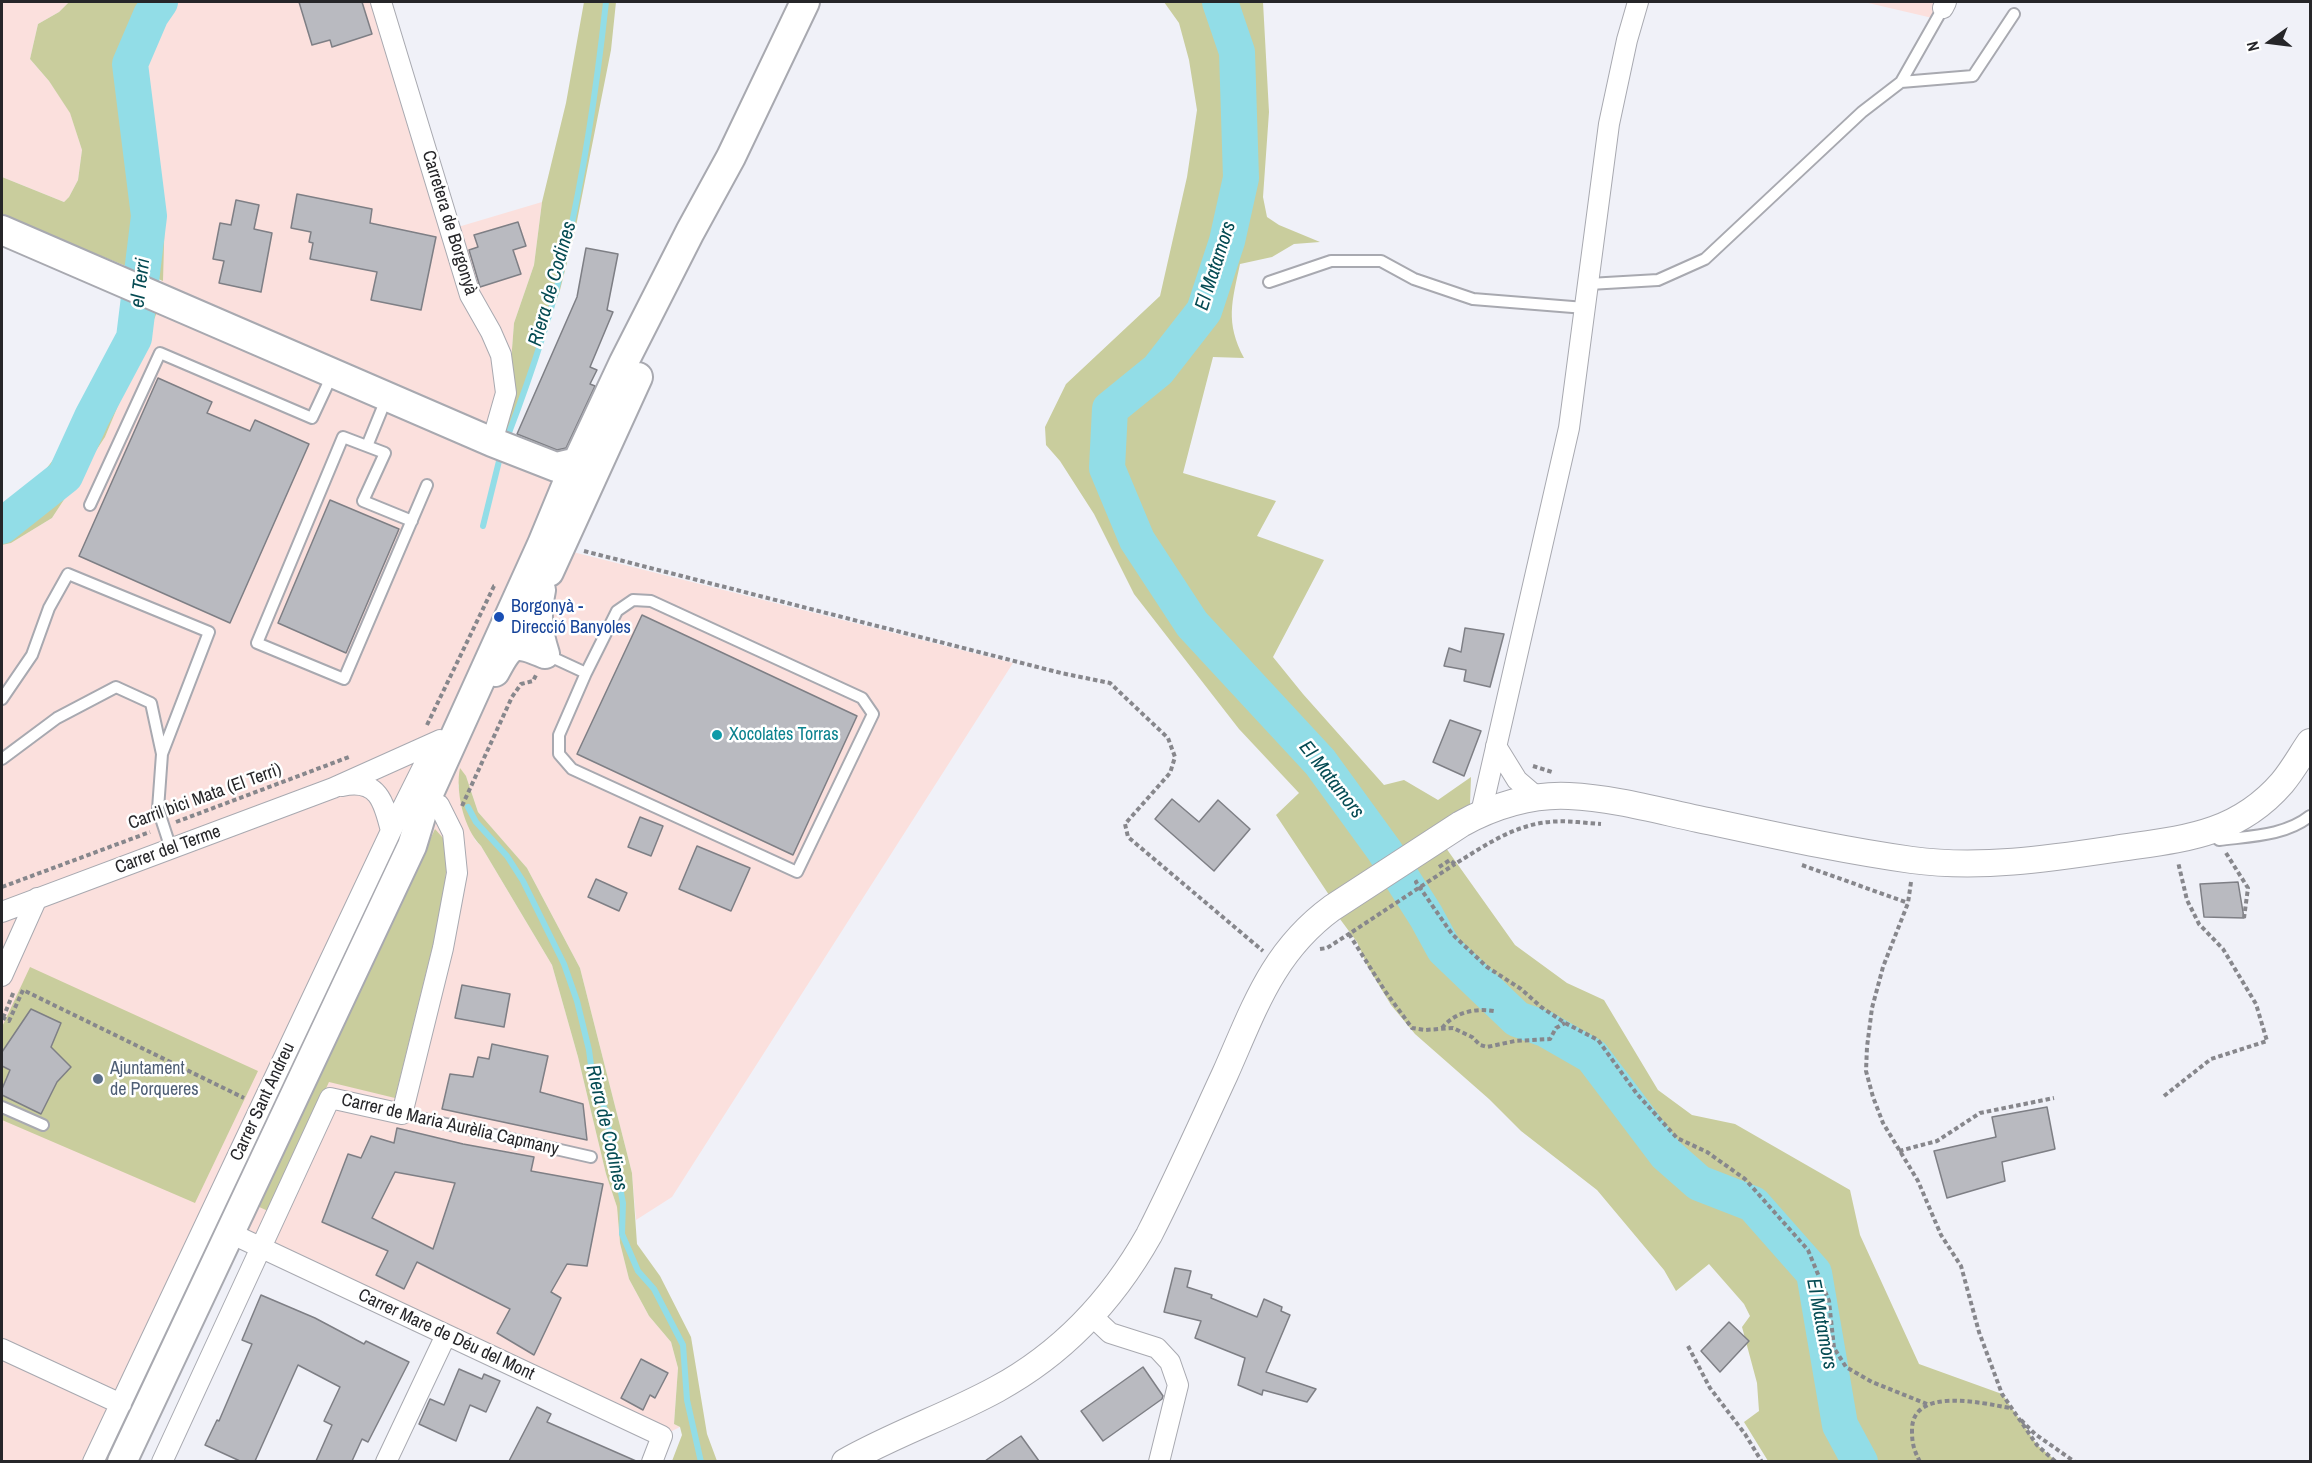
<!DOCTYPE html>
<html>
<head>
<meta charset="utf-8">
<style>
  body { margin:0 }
  #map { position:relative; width:2312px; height:1463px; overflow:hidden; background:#f0f1f8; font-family:"Archivo Narrow",sans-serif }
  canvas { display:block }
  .frame { position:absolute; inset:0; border:3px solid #262629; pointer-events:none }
  .north { position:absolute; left:2240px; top:12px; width:60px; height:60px; -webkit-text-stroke:4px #fff; paint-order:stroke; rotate:256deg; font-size:16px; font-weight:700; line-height:24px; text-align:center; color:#262629 }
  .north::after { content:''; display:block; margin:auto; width:21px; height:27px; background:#262629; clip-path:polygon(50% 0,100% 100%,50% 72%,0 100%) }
</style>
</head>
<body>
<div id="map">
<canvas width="2312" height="1463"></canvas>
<div class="frame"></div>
<div class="north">N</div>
</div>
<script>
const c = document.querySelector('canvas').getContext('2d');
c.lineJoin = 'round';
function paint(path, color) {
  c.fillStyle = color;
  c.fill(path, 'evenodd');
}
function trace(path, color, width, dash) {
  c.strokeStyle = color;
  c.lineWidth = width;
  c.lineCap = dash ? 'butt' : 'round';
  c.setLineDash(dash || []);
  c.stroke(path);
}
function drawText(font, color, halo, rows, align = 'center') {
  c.font = font + ' "Archivo Narrow",sans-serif';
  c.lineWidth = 5;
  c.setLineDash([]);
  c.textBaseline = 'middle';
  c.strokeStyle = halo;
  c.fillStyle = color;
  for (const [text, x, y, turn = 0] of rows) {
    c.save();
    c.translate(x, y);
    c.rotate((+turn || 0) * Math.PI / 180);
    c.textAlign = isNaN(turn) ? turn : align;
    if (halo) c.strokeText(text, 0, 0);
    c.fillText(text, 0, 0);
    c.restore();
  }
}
const industrial = new Path2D(`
  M2 2H69L59 12 38 24 30 59 49 81 70 112 82 150 78 180 69 197 64 202 2 177Z
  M176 2H385L458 227 542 202 534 265 514 323 508 401 495 444 585 482 573 552 1013 663 672 1197 636 1220 632 1173 580 968 527 868 478 812 466 776 458 785 461 801 475 840 481 846 552 965 578 1057 606 1174 617 1207 620 1243 629 1279 649 1316 671 1342 678 1368 674 1424 680 1427 662 1436 230 1233 122 1461 2 1462V545L11 543 52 518 105 437 160 305 165 209 163 194 140 123 141 65 142 52Z
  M1864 2H1952L1941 20Z`);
const green = new Path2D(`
  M69 2H176L142 52 141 65 140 123 163 194 165 209 163 281 2 216V177L64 202 69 197 78 180 82 150 70 113 49 81 30 59 38 24 59 12Z
  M584 2H616L611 50 575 231 560 290 511 433 499 429 508 401 514 323 534 265 542 202 566 103Z
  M1164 2H1263L1269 112 1263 197 1267 217 1279 225 1320 242 1294 244 1272 257 1240 264C1232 302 1225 322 1244 358L1213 357 1183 473 1276 501 1257 536 1324 560 1273 657 1303 694 1384 785 1404 780 1438 800 1471 777 1470 804 1329 895 1276 815 1299 793 1239 729 1134 594 1094 514 1060 461 1046 445 1045 427 1066 384 1160 296 1187 177 1197 110 1189 60 1179 23Z
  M133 298 158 310 105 437 52 518 11 543 2 545V507L43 473 70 438Z
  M460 768 466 776 478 812 527 868 580 968 632 1173 637 1244 660 1276 691 1337 707 1434 717 1461H672L682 1435 680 1427 674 1424 678 1368 671 1342 649 1316 629 1279 620 1243 617 1207 606 1174 578 1057 552 965 481 846C464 829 455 791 460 768Z
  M435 829 443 838 447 861 443 904 395 1098 329 1082 268 1211 257 1206Z
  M1446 848 1515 945 1567 983 1604 1000 1658 1090 1692 1115 1735 1124 1850 1190 1860 1235 1919 1364 2002 1394 2037 1445 2056 1461H1768L1744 1422 1759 1411 1757 1383 1742 1327 1750 1316 1744 1304 1709 1264 1676 1291 1664 1270 1597 1190 1521 1131 1489 1099 1415 1034 1391 1005 1368 967 1357 942 1337 915Z
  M30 967 258 1071 195 1203 2 1120V1027Z`);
const water = new Path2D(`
  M1519 1004 1529 1019 1545 1029 1506 1031 1503 1017 1507 1010Z`);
const stream = new Path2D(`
  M507 438C530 378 552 314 566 250 585 168 597 85 606 2
  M483 526 501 453
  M468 807 476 822 507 856 523 881 564 964 577 1001 589 1050 592 1073 605 1110 611 1140 623 1203 622 1234 638 1271 654 1289 683 1345 687 1400 701 1462`);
const river = new Path2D(`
  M1220 2 1237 52 1241 178 1227 241 1204 311 1158 370 1110 409 1107 468 1137 540 1192 624 1320 762 1384 850 1426 916 1444 949 1517 1019 1545 1029 1592 1056 1666 1154 1699 1183 1753 1204 1814 1273 1840 1425 1860 1462
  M2 526 65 476 92 417 134 338 149 216 130 64 151 15 160 2`);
const building = new Path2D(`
  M299 2H362L372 34 332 47 330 40 312 45Z
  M297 194 372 209 370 223 436 237 421 310 371 300 377 272 310 259 313 243 309 242 311 232 291 228Z
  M236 200 259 205 254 229 272 233 261 292 219 283 224 261 213 259 220 223 231 225Z
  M518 222 526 246 513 250 521 274 480 287 469 250 478 247 474 235Z
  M586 248 618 254 607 310 613 312 590 367 597 370 590 384 595 386 566 448 557 450 517 434 577 297Z
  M158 378 212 402 207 413 250 431 255 420 309 444 230 623 79 556Z
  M330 500 399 529 346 653 278 623Z
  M642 615 857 716 793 855 577 754Z
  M1465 628 1504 634 1490 687 1464 681 1466 670 1444 666 1449 648 1461 652Z
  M1450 720 1481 731 1464 776 1433 762Z
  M1172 799 1199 822 1218 800 1250 829 1214 871 1155 819Z
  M640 817 663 826 651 856 628 847Z
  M697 846 750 868 731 911 679 889Z
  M596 879 627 893 619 911 588 897Z
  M2238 882 2244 918 2204 917 2200 884Z
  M462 985 510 994 504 1027 455 1018Z
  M31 1009 61 1023 51 1047 71 1067 57 1082 41 1114 2 1095V1089L10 1070 2 1066V1052Z
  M492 1044 548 1056 540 1092 583 1104 587 1140 442 1109 450 1074 473 1077 478 1057 489 1059Z
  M2047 1107 2055 1149 2002 1162 2005 1181 1947 1198 1934 1151 1996 1137 1992 1117Z
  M397 1128 463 1144 534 1157 531 1171 603 1184 587 1266 567 1264 551 1292 561 1298 534 1355 497 1333 510 1309 417 1262 404 1289 376 1275 388 1251 322 1222 348 1154 361 1158 371 1136 394 1143ZM395 1172 455 1183 433 1249 372 1218Z
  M1175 1268 1191 1271 1187 1287 1212 1295 1211 1298 1257 1317 1264 1299 1282 1307 1281 1311 1290 1315 1266 1372 1316 1389 1307 1402 1263 1390 1262 1395 1238 1385 1245 1358 1195 1338 1201 1321 1164 1312Z
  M261 1295 315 1318 364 1344 366 1341 409 1362 368 1442 362 1439 352 1461H316L332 1425 324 1421 340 1387 298 1365 255 1461H240L205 1445 217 1420 219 1421 252 1344 242 1340Z
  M1729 1322 1749 1341 1720 1372 1701 1351Z
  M641 1359 668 1373 655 1398 650 1395 643 1410 621 1398Z
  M1143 1367 1163 1396 1162 1399 1103 1441 1081 1411Z
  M459 1369 482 1379 484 1374 500 1381 486 1412 470 1405 456 1441 419 1424 430 1399 444 1405Z
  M537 1407 551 1414 547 1422 636 1461H509Z
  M1021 1436 1039 1461H985L1006 1446Z`);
const path = new Path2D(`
  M584 551 1061 673 1110 683 1168 738 1175 757 1170 773 1125 824 1128 837 1263 951
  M427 725 494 586 497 585
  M1533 766 1552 772
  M462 806 512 697 521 684 533 681 536 675
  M176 822 349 757
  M2226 853 2248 888 2244 918
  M1802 865 1908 903
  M1439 867 1450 860 1455 864C1484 846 1514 825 1549 822 1566 820 1584 823 1601 824
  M1418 881 1416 882 1452 934 1487 967 1521 989 1541 1007 1565 1023 1598 1040 1637 1094 1677 1138 1707 1152 1745 1179 1808 1250 1829 1301 1834 1348 1846 1367 1872 1382 1927 1404
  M1911 882 1908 903 1883 967 1872 1008 1867 1047 1866 1071 1873 1097 1883 1123 1918 1181 1941 1235 1961 1266 1979 1332 2002 1394 2037 1445 2056 1462
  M2 887 150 832
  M1349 934 1385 991 1412 1028 1425 1030 1453 1028 1472 1037 1480 1045 1487 1047 1515 1041 1550 1039 1556 1028 1565 1023
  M1320 949 1327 948 1352 932
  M2 1017 9 1021 23 990 244 1098
  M3 1018 14 991
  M1442 1028C1455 1012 1475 1008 1494 1011
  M2164 1096 2211 1059 2267 1041 2256 1004 2223 949 2199 924 2187 900 2178 862
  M1899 1151 1937 1141 1980 1113 2054 1098
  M1688 1346 1710 1388 1745 1434 1762 1462
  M2021 1420 2035 1434 2075 1462
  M1920 1462C1914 1450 1912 1444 1912 1431 1911 1386 1982 1403 2010 1408`);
const service = new Path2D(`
  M1901 82 1943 8
  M1269 282 1331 261H1381L1414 279 1473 299 1585 308
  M1589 284 1658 280 1705 259 1862 112 1901 82 1973 76 2014 14
  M367 446 387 397
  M90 505 160 353 312 418 333 373
  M412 521 363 501 385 453 343 437 257 643 344 679 427 485
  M545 654 586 673 617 611 633 600 651 601 862 698 873 714 797 872 572 769 559 754V735L586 673
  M2 699 32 655 49 608 68 574 209 632 162 754
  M2 759 57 718 116 687 151 703 162 754 158 809 171 849
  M2213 834 2219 840C2250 836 2285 836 2310 816
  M2 1107 43 1125
  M402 1114 591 1157`);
const minor = new Path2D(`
  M381 2 470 295 491 332 501 355 506 393 492 442
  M1943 8 1946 2
  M1496 746 1517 780 1538 798
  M342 786C378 778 384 802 391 831
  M1481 813 1569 428 1609 124 1627 40 1638 2
  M2 912 333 788 440 740
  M2 976 37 898
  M230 1233 662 1436 652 1462
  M1092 1316 1110 1333 1157 1348 1170 1362 1178 1385 1159 1462
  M2 1349 121 1404
  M93 1462 391 831 435 743
  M162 1462 330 1098 402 1114 443 948 457 873 453 833 439 805
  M386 1462 446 1335`);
const tertiary = new Path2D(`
  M845 1462C894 1434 948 1416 997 1389 1063 1353 1113 1299 1149 1235 1176 1182 1200 1128 1225 1074 1254 1009 1272 952 1332 908L1461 824C1493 806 1532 794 1569 796 1613 798 1656 810 1698 819 1769 834 1840 850 1912 860 1979 869 2047 859 2114 849 2180 839 2235 837 2282 783 2293 770 2301 755 2310 742`);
const secondary = new Path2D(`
  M2 230 492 442 556 467 577 462
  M549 572 638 377
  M541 590C536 615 537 629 545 654
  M495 672C511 642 514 641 545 654
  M122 1462 412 846 426 800 542 544 566 486 624 362 690 232 731 157 805 2`);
const pathBridge = new Path2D(`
  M1352 932 1455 864`);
const markers = [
  [499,617,6,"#1a4fb4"],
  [717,735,6,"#0f9aa8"],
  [98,1079,6,"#5c6f8a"]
];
const streetNames = [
  ["Carretera de Borgonyà",449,223,73],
  ["Carril bici Mata (El Terri)",205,797,-20],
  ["Carrer del Terme",168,850,-20],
  ["Carrer Sant Andreu",263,1102,-65],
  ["Carrer de Maria Aurèlia Capmany",450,1125,13],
  ["Carrer Mare de Déu del Mont",446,1335,25]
];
const transitNames = [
  ["Borgonyà -",511,607],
  ["Direcció Banyoles",511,628]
];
const cultureNames = [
  ["Xocolates Torras",729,735]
];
const serviceNames = [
  ["Ajuntament",110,1069],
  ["de Porqueres",110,1090]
];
const waterNames = [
  ["El Matamors",1216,266,-72],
  ["el Terri",141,283,-83],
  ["Riera de Codines",553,284,-74],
  ["El Matamors",1331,780,52],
  ["Riera de Codines",606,1128,77],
  ["El Matamors",1821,1324,79]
];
paint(industrial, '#fbe0dd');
paint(green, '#c9cd9d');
paint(water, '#92dde7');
trace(stream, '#92dde7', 6);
trace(river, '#92dde7', 36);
paint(building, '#b9bac0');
trace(building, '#7e7f85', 1.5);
trace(service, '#a8a9b0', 14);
trace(minor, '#a8a9b0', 22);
trace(tertiary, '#a8a9b0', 28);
trace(secondary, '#a8a9b0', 32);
trace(path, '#87878c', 4, [4.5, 3]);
trace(service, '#fff', 10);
trace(minor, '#fff', 20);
trace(tertiary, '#fff', 26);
trace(secondary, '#fff', 28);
trace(pathBridge, '#87878c', 4, [4.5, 3]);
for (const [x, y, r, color] of markers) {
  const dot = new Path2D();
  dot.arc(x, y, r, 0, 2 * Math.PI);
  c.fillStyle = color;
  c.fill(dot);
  trace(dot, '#fff', 2);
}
drawText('18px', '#262629', '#fff', streetNames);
drawText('18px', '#164399', '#fff', transitNames, 'left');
drawText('18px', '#0d838f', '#fff', cultureNames, 'left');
drawText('18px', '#4e5e75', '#fff', serviceNames, 'left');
drawText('italic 20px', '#054b53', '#fff', waterNames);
</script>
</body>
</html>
